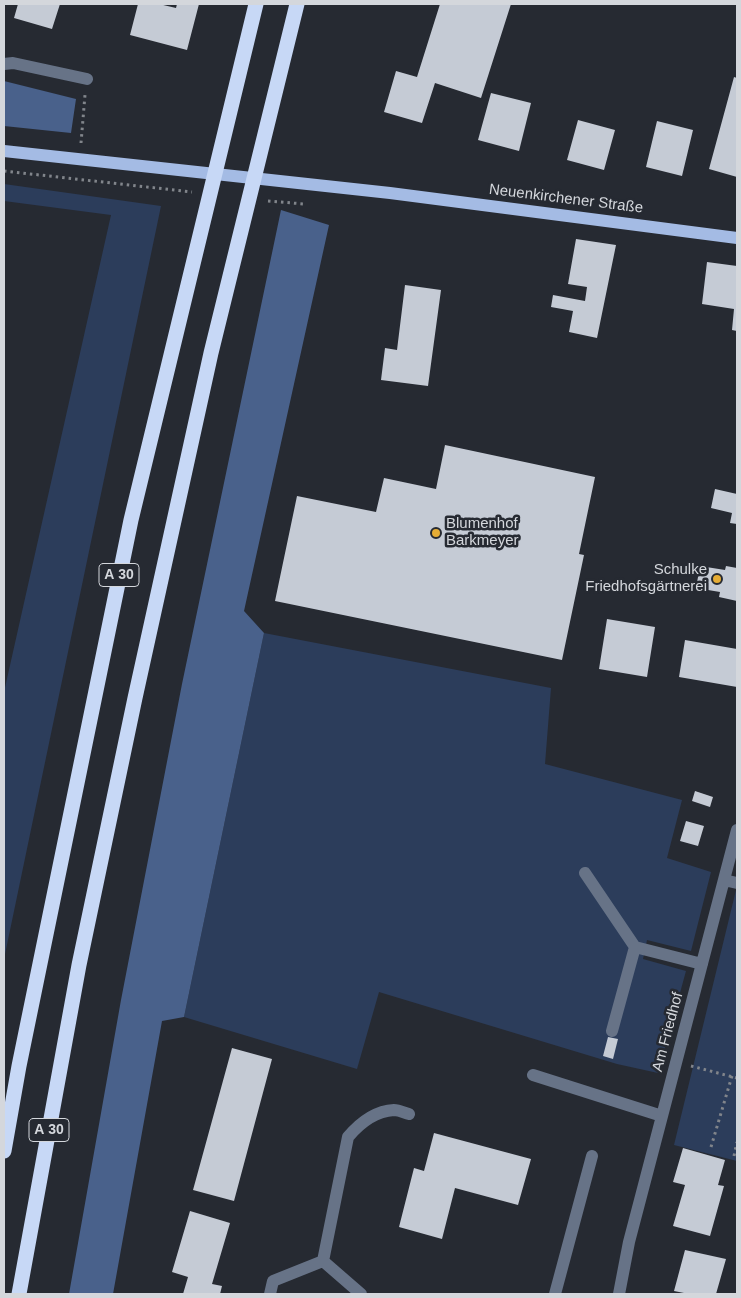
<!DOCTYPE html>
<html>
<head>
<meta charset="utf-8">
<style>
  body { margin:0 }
  #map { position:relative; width:741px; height:1298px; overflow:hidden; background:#262a32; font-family:Arial,sans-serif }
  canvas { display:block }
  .frame { position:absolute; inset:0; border:5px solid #d4d7dc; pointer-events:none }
</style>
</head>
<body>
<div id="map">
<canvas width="741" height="1298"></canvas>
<div class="frame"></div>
</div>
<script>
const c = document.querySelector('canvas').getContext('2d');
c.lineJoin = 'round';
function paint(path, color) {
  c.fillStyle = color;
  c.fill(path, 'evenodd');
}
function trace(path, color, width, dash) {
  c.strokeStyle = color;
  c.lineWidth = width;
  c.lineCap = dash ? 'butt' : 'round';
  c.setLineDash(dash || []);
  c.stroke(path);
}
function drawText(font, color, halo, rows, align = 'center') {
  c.font = font + ' Arial,sans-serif';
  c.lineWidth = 5;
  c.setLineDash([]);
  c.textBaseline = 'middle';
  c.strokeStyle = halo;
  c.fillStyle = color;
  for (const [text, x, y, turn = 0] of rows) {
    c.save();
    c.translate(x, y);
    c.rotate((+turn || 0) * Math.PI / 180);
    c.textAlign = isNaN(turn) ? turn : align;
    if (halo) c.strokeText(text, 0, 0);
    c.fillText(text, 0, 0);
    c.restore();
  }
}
const green = new Path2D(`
  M4 184 161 206 4 959V692L111 215 4 201Z
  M264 633 551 688 545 764 682 800 667 858 711 872 691 951 647 940 643 959 686 971 658 1073 617 1064 379 992 357 1069 184 1017Z
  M737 886V1161L674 1145Z`);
const forest = new Path2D(`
  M4 81 76 99 71 133 4 126Z
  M281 210 329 225 244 611 264 633 184 1017 162 1021 113 1294H69L121 1000 182 684Z`);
const building = new Path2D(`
  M18 4H60L52 29 14 18Z
  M138 4H159L176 8 177 4H199L187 50 130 35Z
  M440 4H511L481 98 435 83 422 123 384 112 396 71 417 77Z
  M734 77 737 78V177L709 169Z
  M491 93 531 103 519 151 478 140Z
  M578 120 615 130 604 170 567 160Z
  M657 121 693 130 682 176 646 167Z
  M576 239 616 245 597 338 569 332 573 311 551 307 553 295 585 301 587 287 568 284Z
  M707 262 737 266V331L732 330 734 309 702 304Z
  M405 285 441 290 428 386 381 380 385 348 397 350Z
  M445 445 595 477 579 554 584 555 562 660 275 601 297 496 376 512 384 478 436 489Z
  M715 489 737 494V524L730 523 732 513 711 508Z
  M700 566 725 570 726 566 737 568V601L719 597 720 592 696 588Z
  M607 619 655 627 647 677 599 669Z
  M685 640 737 649V687L679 677Z
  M695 791 713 797 710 807 692 801Z
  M686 821 704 826 698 846 680 841Z
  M608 1037 618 1039 613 1059 603 1056Z
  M232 1048 272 1059 234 1201 193 1190Z
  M434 1133 531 1159 518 1205 455 1188 442 1239 399 1227 414 1168 424 1171Z
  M683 1148 725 1160 718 1185 724 1186 710 1236 673 1226 685 1185 673 1182Z
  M190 1211 230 1223 212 1284 222 1286 220 1294H183L188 1277 172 1272Z
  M685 1250 726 1259 716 1294H689L674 1291Z`);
const path = new Path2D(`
  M81 143 85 95
  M4 171 192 192
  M268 201 304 204
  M691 1066 737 1078
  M711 1147 732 1076
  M734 1156 737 1142`);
const minor = new Path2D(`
  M4 64 13 63 87 79
  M585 873 635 947
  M724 880 737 883
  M612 1031 635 947 702 964
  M533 1075 662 1116
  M323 1261 348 1137C359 1124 375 1111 394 1110 399 1110 405 1113 409 1114
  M270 1294 273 1281 323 1261 361 1294
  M555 1294 592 1156
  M619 1294 629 1242 737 830`);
const major = new Path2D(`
  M4 151 390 193 737 238`);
const highway = new Path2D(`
  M4 1151 19 1066 131 520 256 4
  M19 1294 79 965 135 698 211 353 297 4`);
const markers = [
  [436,533,5,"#e6ad36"],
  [717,579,5,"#e6ad36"]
];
const shields = [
  [119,575,40],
  [49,1130,40]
];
const shieldNames = [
  ["A 30",119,575],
  ["A 30",49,1130]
];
const streetNames = [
  ["Neuenkirchener Straße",566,199,7],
  ["Am Friedhof",668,1032,-75]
];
const poiNames = [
  ["Blumenhof",446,524],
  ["Barkmeyer",446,541],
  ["Schulke",707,570,"right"],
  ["Friedhofsgärtnerei",707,587,"right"]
];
paint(green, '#2c3d5b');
paint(forest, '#49618b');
paint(building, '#c5cbd5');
trace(path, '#81858b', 3, [2.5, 4]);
trace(minor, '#677387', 12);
trace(major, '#a4bbe4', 12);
trace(highway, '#c7d8f6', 15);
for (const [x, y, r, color] of markers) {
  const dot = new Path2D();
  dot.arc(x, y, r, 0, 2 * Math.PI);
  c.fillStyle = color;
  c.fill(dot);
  trace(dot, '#262a32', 2);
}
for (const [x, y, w] of shields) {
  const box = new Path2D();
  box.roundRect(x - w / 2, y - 11.5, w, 23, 4);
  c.fillStyle = '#262a32';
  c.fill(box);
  trace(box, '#d4d7dc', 1);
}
drawText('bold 14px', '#d4d7dc', null, shieldNames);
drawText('15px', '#d4d7dc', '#262a32', streetNames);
drawText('15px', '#d4d7dc', '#262a32', poiNames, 'left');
</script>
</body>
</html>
